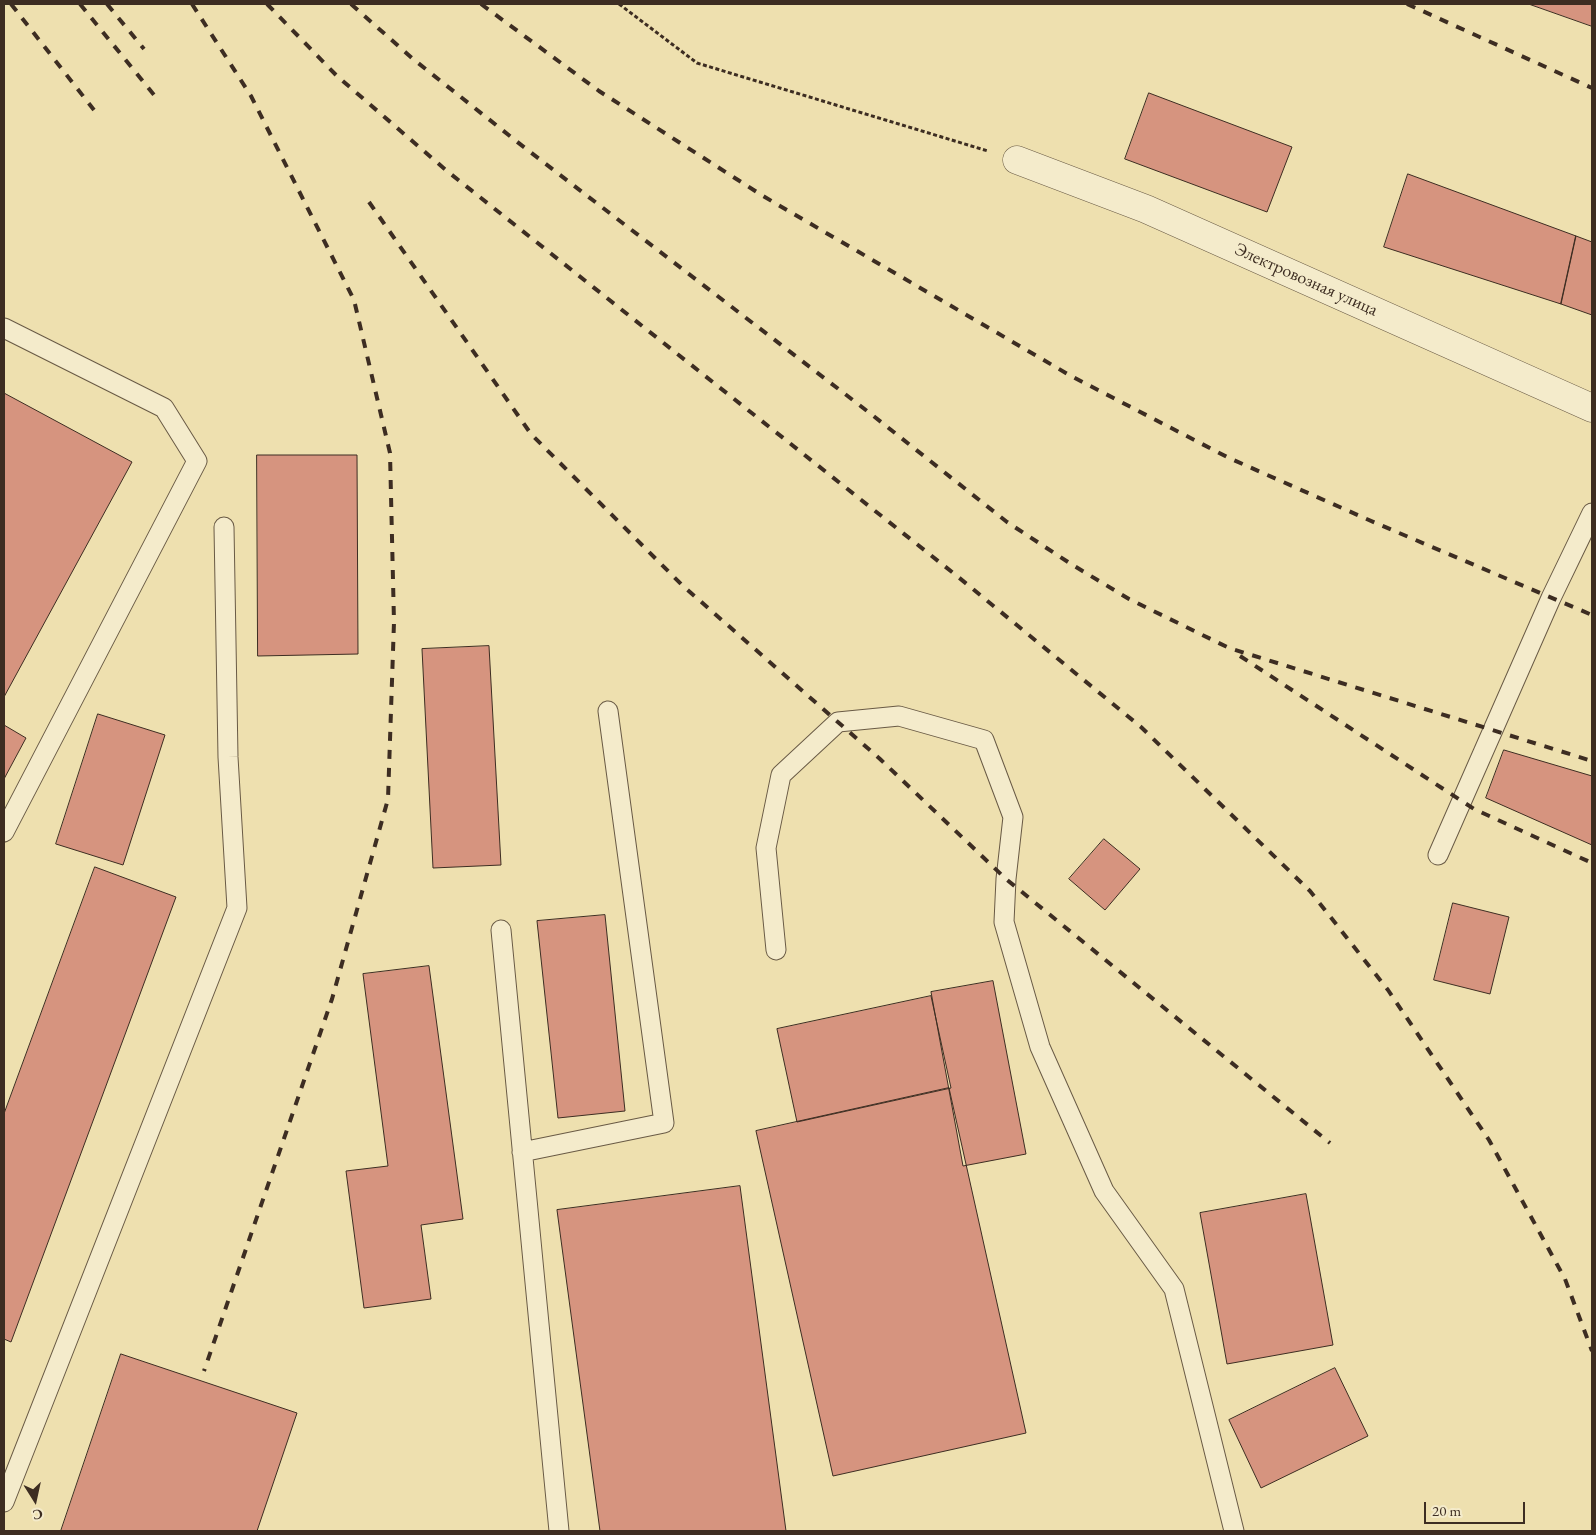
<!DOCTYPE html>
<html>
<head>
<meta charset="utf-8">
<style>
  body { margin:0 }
  #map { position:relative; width:1596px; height:1535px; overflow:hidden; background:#eee0af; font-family:"EB Garamond",serif }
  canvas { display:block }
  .frame { position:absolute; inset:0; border:5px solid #3d2d22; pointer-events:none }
  .north { position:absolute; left:10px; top:1475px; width:50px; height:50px; -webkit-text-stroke:4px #f4ebcb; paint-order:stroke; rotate:170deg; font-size:14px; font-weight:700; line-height:20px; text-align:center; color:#3d2d22 }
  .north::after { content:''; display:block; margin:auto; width:18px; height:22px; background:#3d2d22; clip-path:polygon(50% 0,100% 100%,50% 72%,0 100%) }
  .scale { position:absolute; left:1424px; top:1502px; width:101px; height:22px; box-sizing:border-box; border:2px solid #3d2d22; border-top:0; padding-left:6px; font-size:15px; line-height:18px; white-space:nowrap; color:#3d2d22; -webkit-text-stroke:4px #f4ebcb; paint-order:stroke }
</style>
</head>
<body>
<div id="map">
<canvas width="1596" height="1535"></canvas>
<div class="frame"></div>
<div class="north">С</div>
<div class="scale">20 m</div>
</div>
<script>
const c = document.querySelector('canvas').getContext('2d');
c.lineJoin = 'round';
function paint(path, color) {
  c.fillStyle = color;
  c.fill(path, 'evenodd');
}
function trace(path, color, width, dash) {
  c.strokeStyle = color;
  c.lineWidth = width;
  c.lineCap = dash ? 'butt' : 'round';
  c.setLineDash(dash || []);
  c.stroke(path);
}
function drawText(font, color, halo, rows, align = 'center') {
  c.font = font + ' "EB Garamond",serif';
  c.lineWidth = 4;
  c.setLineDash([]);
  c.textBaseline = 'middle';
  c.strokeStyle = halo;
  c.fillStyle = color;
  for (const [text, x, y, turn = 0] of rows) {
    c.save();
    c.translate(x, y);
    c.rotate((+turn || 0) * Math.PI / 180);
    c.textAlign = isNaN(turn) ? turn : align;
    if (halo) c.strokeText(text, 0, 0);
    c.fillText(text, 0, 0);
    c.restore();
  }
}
const building = new Path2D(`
  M1529 4H1592V26Z
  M1149 93 1292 147 1267 212 1125 159Z
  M1408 174 1576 236 1561 304 1384 247Z
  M1576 236 1592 242V315L1561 304Z
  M4 393 132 462 4 697Z
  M257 455H357L358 654 258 656Z
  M489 646 501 865 433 868 422 649Z
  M98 714 165 735 123 865 56 844Z
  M4 725 26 738 4 779Z
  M1504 750 1592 776V845L1486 798Z
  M1104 839 1140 869 1105 910 1069 879Z
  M95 867 176 897 11 1342 4 1339V1114Z
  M1453 903 1509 917 1490 994 1434 980Z
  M605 915 625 1111 558 1118 537 921Z
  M429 966 463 1219 421 1225 431 1299 364 1308 346 1171 388 1166 363 974Z
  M993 981 1026 1154 963 1166 931 992Z
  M931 996 951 1088 797 1122 777 1029Z
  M949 1088 1026 1433 833 1476 756 1131Z
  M740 1186 786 1531H600L557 1210Z
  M1306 1194 1333 1345 1227 1364 1200 1213Z
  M121 1354 297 1413 257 1531H61Z
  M1335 1368 1368 1436 1261 1488 1229 1420Z`);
const path = new Path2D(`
  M619 4 697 63 988 151`);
const service = new Path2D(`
  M4 328 164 408 197 461 4 832
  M1438 855 1551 598 1592 513
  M501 930 559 1531
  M776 950 766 848 781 775 838 722 899 716 984 740 1013 817 1006 879 1004 922 1040 1047 1104 1191 1174 1289 1234 1531
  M522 1152 664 1123 608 711
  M4 1502 237 908 228 757 224 527`);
const minor = new Path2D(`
  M1017 160 1146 209 1592 408`);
const rail = new Path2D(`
  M11 4 94 110
  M80 4 159 101
  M107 4 144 49
  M192 4 251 96 354 300 390 453 394 622 388 799 332 999 204 1371
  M267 4 337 76 447 171 957 576 1141 727 1310 891 1388 990 1489 1140 1565 1279 1592 1351
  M351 4 413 59 525 148 871 414 1007 522 1071 564 1129 599 1229 648 1592 761
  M481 4 599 91 763 196 1071 376 1229 458 1378 524 1592 615
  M1407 4 1592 88
  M369 202 531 434 682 585 880 759 1006 879 1330 1143
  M1240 656 1474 809 1592 863`);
const streetNames = [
  ["Электровозная улица",1306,280,24]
];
paint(building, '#d6947f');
trace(building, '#3d2d22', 1);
trace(service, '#695a45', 21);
trace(minor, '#695a45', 29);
trace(path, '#3d2d22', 3, [4, 2.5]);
trace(service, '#f4ebcb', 19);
trace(minor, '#f4ebcb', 28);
trace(rail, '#3d2d22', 4, [9, 9]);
drawText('18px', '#3d2d22', '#f4ebcb', streetNames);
</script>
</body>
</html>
